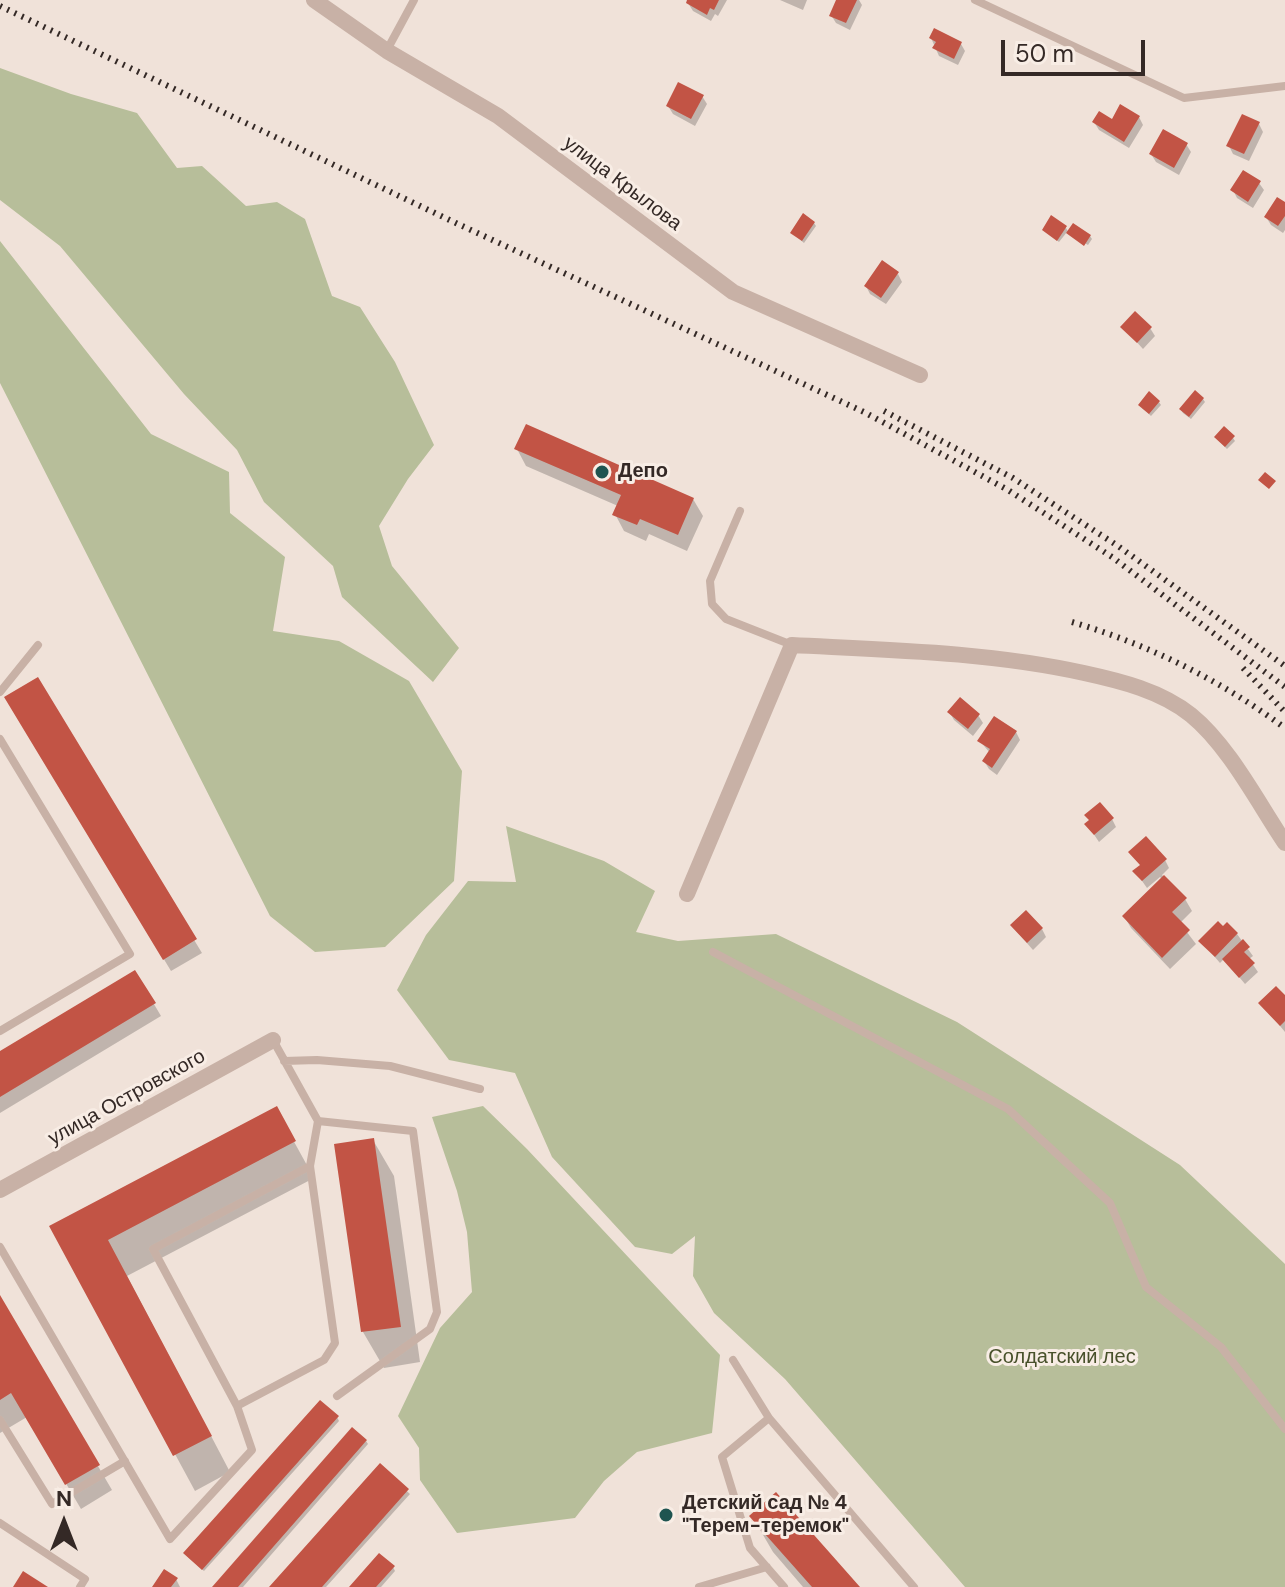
<!DOCTYPE html>
<html>
<head>
<meta charset="utf-8">
<style>
  body { margin:0 }
  #map { position:relative; width:1285px; height:1587px; overflow:hidden; background:#f0e2d9; font-family:"DM Sans",sans-serif }
  canvas { display:block }
  .north { position:absolute; left:24px; top:1483px; width:80px; height:80px; -webkit-text-stroke:6px #f8ede5; paint-order:stroke; rotate:0deg; font-size:22px; font-weight:700; line-height:32px; text-align:center; color:#342926 }
  .north::after { content:''; display:block; margin:auto; width:28px; height:36px; background:#342926; clip-path:polygon(50% 0,100% 100%,50% 72%,0 100%) }
  .scale { position:absolute; left:1001px; top:40px; width:144px; height:36px; box-sizing:border-box; border:4px solid #342926; border-top:0; padding-left:10px; font-size:24px; line-height:28px; white-space:nowrap; color:#342926; -webkit-text-stroke:6px #f8ede5; paint-order:stroke }
</style>
</head>
<body>
<div id="map">
<canvas width="1285" height="1587"></canvas>
<div class="north">N</div>
<div class="scale">50 m</div>
</div>
<script>
const c = document.querySelector('canvas').getContext('2d');
c.lineJoin = 'round';
function paint(path, color) {
  c.fillStyle = color;
  c.fill(path, 'evenodd');
}
function trace(path, color, width, dash) {
  c.strokeStyle = color;
  c.lineWidth = width;
  c.lineCap = dash ? 'butt' : 'round';
  c.setLineDash(dash || []);
  c.stroke(path);
}
function drawText(font, color, halo, rows, align = 'center') {
  c.font = font + ' "DM Sans",sans-serif';
  c.lineWidth = 6;
  c.setLineDash([]);
  c.textBaseline = 'middle';
  c.strokeStyle = halo;
  c.fillStyle = color;
  for (const [text, x, y, turn = 0] of rows) {
    c.save();
    c.translate(x, y);
    c.rotate((+turn || 0) * Math.PI / 180);
    c.textAlign = isNaN(turn) ? turn : align;
    if (halo) c.strokeText(text, 0, 0);
    c.fillText(text, 0, 0);
    c.restore();
  }
}
const green = new Path2D(`
  M0 68 71 94 137 113 177 168 202 166 246 206 277 202 305 219 332 296 360 307 395 362 434 445 408 479 379 526 392 566 459 648 433 682 342 597 333 566 264 502 237 450 184 394 60 246 0 200Z
  M0 241 151 434 229 472 230 513 285 557 273 631 339 641 409 681 462 771 454 881 385 947 315 952 270 916 0 383Z
  M506 826 604 861 655 891 636 932 678 941 776 934 957 1022 1180 1165 1285 1264V1587H965L785 1379 714 1313 693 1276 695 1236 672 1254 635 1247 552 1157 515 1073 449 1060 397 990 426 935 468 881 516 882Z
  M483 1106 527 1149 720 1355 712 1433 637 1452 604 1481 575 1518 457 1533 420 1480 419 1448 398 1416 440 1328 472 1292 467 1232 457 1191 432 1117Z`);
const shadow = new Path2D(`
  M690 0H727L718 16 715 14 711 21 693 11 688 3Z
  M780 0H807L803 10Z
  M839 0H859L862 5 850 30 836 23 831 15Z
  M931 38 961 44 965 51 958 65 939 56Z
  M702 96 707 104 695 126 673 114 668 106Z
  M1139 117 1143 125 1129 148 1099 130 1094 122Z
  M1259 124 1263 132 1249 161 1233 154 1229 146Z
  M1186 144 1191 152 1179 175 1156 162 1151 154Z
  M1259 183 1264 190 1253 208 1237 198 1233 190Z
  M1285 204V230L1283 233 1271 225 1266 217Z
  M814 223 816 226 804 243 792 233Z
  M1066 228 1069 233 1090 236 1092 239 1088 245 1068 233 1067 232 1059 242 1044 230Z
  M898 274 902 282 886 304 870 294 866 286Z
  M1123 327 1150 328 1155 336 1143 349Z
  M1203 399 1205 402 1191 419 1183 413 1181 410Z
  M1159 402 1161 405 1151 416 1142 408Z
  M1233 438 1235 441 1227 449 1218 440Z
  M517 449 693 499 703 516 687 551 649 534 646 541 624 531 615 514 618 506 526 466Z
  M37 680 202 953 171 971 7 698Z
  M950 713 978 715 983 723 973 736 954 720Z
  M1016 732 1020 740 997 775 989 769 984 761 990 753 980 741Z
  M1112 819 1116 827 1099 842 1087 824Z
  M1131 852 1165 860 1169 868 1162 875 1185 899 1192 911 1180 923 1196 944 1170 969 1131 928 1124 916 1162 879 1160 877 1147 888 1135 871 1141 866Z
  M1012 926 1042 929 1046 937 1033 950Z
  M1237 934 1253 956 1249 959 1258 972 1245 984 1224 959 1220 963 1201 941Z
  M135 972 161 1016 0 1113V1053Z
  M1285 998V1032L1261 1003Z
  M276 1109 314 1178 127 1276 230 1472 195 1491 52 1227Z
  M373 1140 394 1176 420 1362 384 1368 363 1332 336 1146Z
  M0 1299 112 1490 81 1509 27 1417 0 1433Z
  M337 1417 339 1421 204 1571 187 1556Z
  M366 1441 368 1444 243 1587H215Z
  M380 1466 410 1494 326 1587H272Z
  M752 1516 857 1587H803L773 1552Z
  M393 1567 395 1571 381 1587H352Z
  M176 1579 180 1587H154Z`);
const building = new Path2D(`
  M687 0H719L714 10 710 8 707 15 686 3Z
  M836 0H857L846 23 829 16Z
  M934 28 962 42 954 59 932 48 936 42 929 38Z
  M678 82 704 95 691 119 666 106Z
  M1120 104 1140 116 1124 142 1092 122 1099 111 1112 119Z
  M1242 114 1260 122 1244 154 1226 146Z
  M1163 129 1188 143 1174 168 1149 154Z
  M1243 170 1261 181 1248 202 1230 190Z
  M1277 197 1285 202V216L1278 226 1264 217Z
  M803 213 815 222 802 241 790 233Z
  M1051 215 1067 226 1057 241 1042 230Z
  M1073 223 1091 235 1084 246 1066 233Z
  M882 260 899 272 881 298 864 286Z
  M1135 311 1152 327 1137 343 1120 327Z
  M1195 390 1204 398 1189 417 1179 409Z
  M1149 391 1160 401 1149 414 1138 405Z
  M526 424 694 498 678 535 640 519 637 525 612 515 621 495 514 449Z
  M1224 426 1235 436 1225 447 1214 437Z
  M1265 472 1276 481 1269 489 1258 480Z
  M38 677 197 939 163 960 4 697Z
  M960 697 980 714 968 729 947 712Z
  M994 716 1017 731 992 768 982 761 990 749 977 741Z
  M1100 802 1114 818 1094 835 1084 824 1089 820 1084 815Z
  M1146 836 1167 859 1142 881 1132 871 1140 865 1128 852Z
  M1164 875 1187 898 1172 912 1190 930 1162 958 1122 916Z
  M1026 910 1043 928 1027 943 1010 925Z
  M1218 921 1223 926 1227 922 1238 933 1215 957 1198 941Z
  M1243 939 1250 947 1244 952 1255 963 1239 978 1222 959Z
  M135 970 156 1003 0 1097V1051Z
  M1276 986 1285 995V1021L1280 1026 1258 1003Z
  M277 1106 296 1141 108 1240 212 1436 173 1456 49 1226Z
  M374 1138 401 1327 361 1332 334 1144Z
  M0 1295 100 1465 65 1485 11 1393 0 1400Z
  M320 1400 339 1416 202 1570 183 1553Z
  M352 1427 367 1440 238 1587H212Z
  M380 1463 409 1489 322 1587H269Z
  M776 1492 860 1587H812L749 1516Z
  M379 1553 395 1566 376 1587H349Z
  M164 1569 178 1578 171 1587H152Z
  M23 1571 48 1587H13Z`);
const lane = new Path2D(`
  M975 0 1184 98 1285 86
  M387 50 414 0
  M740 511 710 581 712 604 726 619 792 645
  M0 692 38 645
  M0 739 130 954 0 1031
  M713 952 1008 1109 1110 1203 1146 1287 1221 1347 1285 1429
  M273 1040 318 1121 413 1131 437 1312 430 1329 337 1396
  M284 1061 317 1060 390 1066 480 1089
  M0 1247 170 1539 252 1450 237 1406 153 1249 310 1166
  M733 1360 769 1418
  M237 1406 324 1360 335 1343 310 1166 318 1121
  M0 1420 52 1504 125 1461
  M0 1523 85 1579 80 1587
  M699 1587 767 1567
  M784 1587 750 1548 722 1457 769 1418 914 1587`);
const street = new Path2D(`
  M314 0 387 51 498 116 733 292 920 375
  M687 894 792 645C890 650 988 652 1084 673 1121 681 1161 691 1191 715 1229 746 1258 803 1285 843
  M0 1190 273 1040`);
const rail = new Path2D(`
  M0 6 458 224 864 412 1008 490 1112 557 1285 687
  M884 411 1013 478 1118 546 1285 666
  M1072 622C1150 645 1220 680 1285 728
  M1243 668 1285 712`);
const markers = [
  [602,472,8,"#1e5450"],
  [666,1515,8,"#1e5450"]
];
const streetNames = [
  ["улица Крылова",622,184,37],
  ["улица Островского",127,1098,-29]
];
const poiNames = [
  ["Депо",618,472],
  ["Детский сад № 4",682,1504],
  ["\"Терем-теремок\"",682,1527]
];
const parkNames = [
  ["Солдатский лес",1062,1358]
];
paint(green, '#b7be9a');
paint(shadow, '#0003');
paint(building, '#c25445');
trace(lane, '#c8b1a6', 8);
trace(street, '#c8b1a6', 16);
trace(rail, '#342926', 6, [2, 6]);
for (const [x, y, r, color] of markers) {
  const dot = new Path2D();
  dot.arc(x, y, r, 0, 2 * Math.PI);
  c.fillStyle = color;
  c.fill(dot);
  trace(dot, '#f8ede5', 3);
}
drawText('20px', '#342926', '#f8ede5', streetNames);
drawText('bold 20px', '#342926', '#f8ede5', poiNames, 'left');
drawText('20px', '#48512b', '#f8ede5', parkNames);
</script>
</body>
</html>
